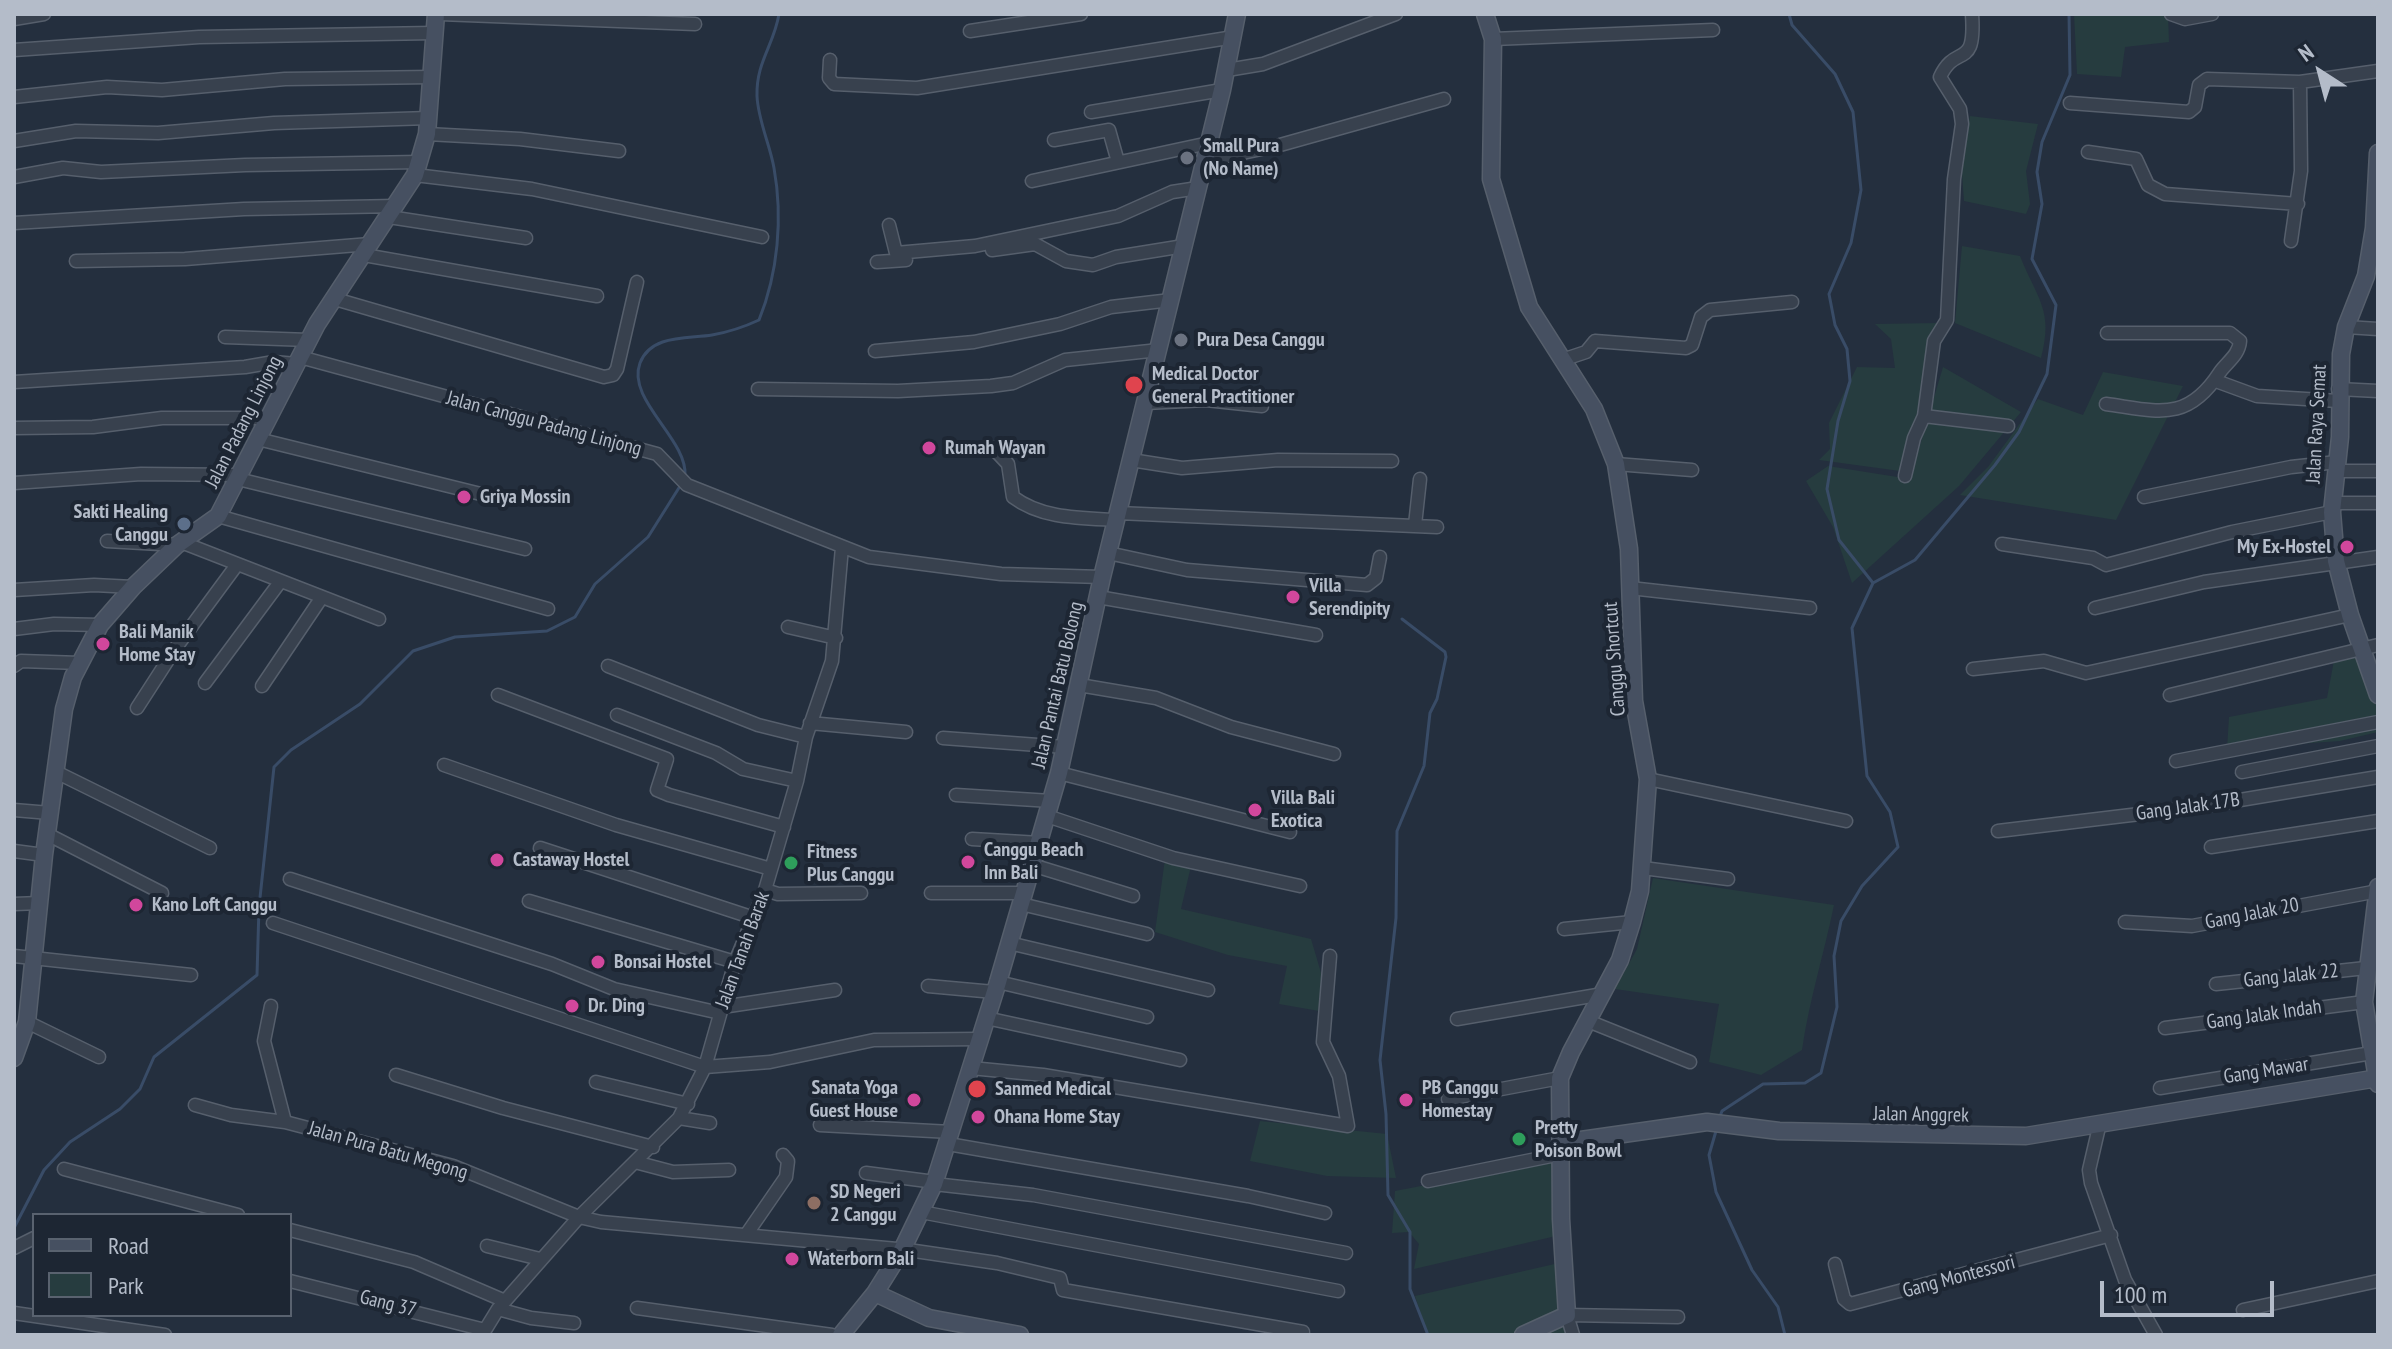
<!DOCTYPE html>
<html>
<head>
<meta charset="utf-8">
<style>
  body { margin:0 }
  #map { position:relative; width:2392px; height:1349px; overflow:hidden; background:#242f3e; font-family:"PT Sans Narrow",sans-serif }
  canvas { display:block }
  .frame { position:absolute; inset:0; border:16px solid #b4bcc9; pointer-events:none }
  .legend { position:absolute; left:32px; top:1213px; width:260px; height:104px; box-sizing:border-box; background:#1d2633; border:2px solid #59626f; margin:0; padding:10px 14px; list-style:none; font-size:24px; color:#b4bcc9 }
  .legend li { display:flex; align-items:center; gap:16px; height:40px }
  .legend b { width:40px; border:2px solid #59626f }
  .north { position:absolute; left:2280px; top:32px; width:80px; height:80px; -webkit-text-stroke:6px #1d2633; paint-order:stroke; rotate:324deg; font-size:22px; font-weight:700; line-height:32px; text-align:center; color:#b4bcc9 }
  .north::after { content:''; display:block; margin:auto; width:28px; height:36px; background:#b4bcc9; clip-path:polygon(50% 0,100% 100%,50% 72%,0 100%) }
  .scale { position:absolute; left:2100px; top:1281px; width:174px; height:36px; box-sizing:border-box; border:4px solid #b4bcc9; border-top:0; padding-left:10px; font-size:24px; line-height:28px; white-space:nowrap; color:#b4bcc9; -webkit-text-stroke:6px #1d2633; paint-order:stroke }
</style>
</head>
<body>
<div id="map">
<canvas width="2392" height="1349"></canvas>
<div class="frame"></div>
<ul class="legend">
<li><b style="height:10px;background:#465061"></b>Road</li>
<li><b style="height:22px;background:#263c3f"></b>Park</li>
</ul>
<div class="north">N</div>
<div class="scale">100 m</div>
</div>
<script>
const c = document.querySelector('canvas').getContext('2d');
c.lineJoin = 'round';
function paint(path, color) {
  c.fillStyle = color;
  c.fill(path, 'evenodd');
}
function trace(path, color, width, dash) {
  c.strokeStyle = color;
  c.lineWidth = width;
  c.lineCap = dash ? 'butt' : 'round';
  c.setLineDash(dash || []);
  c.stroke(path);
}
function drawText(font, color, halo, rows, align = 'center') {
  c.font = font + ' "PT Sans Narrow",sans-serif';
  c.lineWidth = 8;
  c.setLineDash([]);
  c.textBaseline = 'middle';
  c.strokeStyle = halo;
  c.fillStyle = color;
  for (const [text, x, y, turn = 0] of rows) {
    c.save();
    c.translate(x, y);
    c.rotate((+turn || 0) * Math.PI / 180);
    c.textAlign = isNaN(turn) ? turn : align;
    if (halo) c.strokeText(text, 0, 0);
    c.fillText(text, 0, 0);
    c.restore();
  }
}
const green = new Path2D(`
  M2074 14H2168L2169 42 2125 47 2121 77 2077 74Z
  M1970 116 2038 124 2026 171 2030 204 2026 214 1964 201 1961 160Z
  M1962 246 2020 256C2037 299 2054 310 2041 358L1955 323Z
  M1940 323 1926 388 1900 471 1819 460 1830 449 1829 423 1857 367 1895 368 1891 339 1875 324Z
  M1943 367 2021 412 1959 486 1852 583 1833 527 1806 481 1828 466 1910 479Z
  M2103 372 2183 386 2116 520 1960 495 1988 467 2038 399 2083 415Z
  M2357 648 2378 695V732L2340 741 2227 749 2229 717 2327 698 2335 655Z
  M1165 859 1191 866 1181 909 1311 939 1322 976 1319 1011 1279 1004 1287 966 1228 955 1155 932Z
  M1653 878 1834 905C1824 954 1809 1001 1802 1050L1761 1075 1709 1062 1719 1004 1615 989 1637 949Z
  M1260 1121 1387 1134 1396 1178 1327 1176 1250 1161Z
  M1556 1160V1236L1414 1269 1419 1244 1409 1232 1392 1233 1395 1191Z
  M1559 1263 1568 1335H1428L1415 1296Z`);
const stream = new Path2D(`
  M1789 14 1792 25 1835 74 1853 112 1861 190 1851 243 1829 294 1835 325 1847 349 1850 381 1838 421 1827 489 1839 540 1873 583
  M685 476C688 439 626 400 640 363 651 334 688 339 712 335 729 332 744 327 759 320 778 273 783 218 774 168 770 145 758 120 757 96 756 62 774 45 779 14
  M1402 619 1445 652 1446 657 1437 699 1430 713 1424 766 1397 831 1396 918 1380 1060 1386 1114 1388 1195 1410 1232V1289L1428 1335
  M1719 1119 1722 1111 1763 1084 1805 1083 1821 1073 1837 1007 1834 956 1841 921 1862 886 1898 847 1890 812 1867 776 1852 628 1873 583 1915 560 1995 465 2019 432 2047 374 2056 305 2032 259 2042 204 2037 172 2042 142 2070 75 2069 14
  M1716 1131 1709 1155 1716 1192 1752 1270 1778 1307 1785 1335
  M14 1228 44 1170 70 1142 120 1109 140 1089 154 1057 257 975 259 907 274 767 291 750 360 704 413 651 455 637 547 631 575 617 595 584 648 537 682 483`);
const street = new Path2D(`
  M440 14 695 24
  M2171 14 2185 19 2212 14
  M14 19 44 14
  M970 31 1081 14
  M1493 39 1713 30
  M14 50 199 37 434 33
  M830 60 829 78 834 84 917 88 1234 37
  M1227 70 1263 64 1396 14
  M14 97 107 87 162 90 285 79 432 77
  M2070 103 2189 112 2195 107 2199 85 2207 79 2300 82 2378 71
  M1091 112 1222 90
  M427 134 520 139 619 151
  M1054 140 1109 130 1118 162
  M14 141 76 131 158 133 274 123 429 118
  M2088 152 2136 159 2148 185 2165 194 2298 204
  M1205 161 1280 145 1444 99
  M415 175 532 189 762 237
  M14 177 63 168 101 172 245 165 420 162
  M1032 181 1209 143
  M389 217 526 238
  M14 223 244 209 396 206
  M889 225 896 253 975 246 1118 216 1172 192 1198 188
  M2291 241 2301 171 2300 82
  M992 250 1035 244 1066 261 1093 265 1116 257 1184 246
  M364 255 597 296
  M76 261 185 259 370 244
  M877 262 906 260
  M335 299 604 377 613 375 617 369 637 282
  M2346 327 2378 329
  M225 337 309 340
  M875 351 974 342 1060 324 1111 307 1171 300
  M300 357 657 454 687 485 869 557 1001 574 1102 577
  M1562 360 1586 352 1595 341 1686 348 1692 345 1701 317 1710 310 1792 302
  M2216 381 2257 396 2338 401
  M14 382 245 367 274 362 296 364
  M758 389 898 391 991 386 1013 383 1065 360 1159 350
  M2338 389 2378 391
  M1145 403 1206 400 1262 406
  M2106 404C2158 411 2187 423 2220 372 2227 362 2239 355 2240 341L2230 333H2107
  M1924 416 2008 426
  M14 428 93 427 162 418H268
  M258 439 497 498
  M986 448H993L1008 464 1013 497C1042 519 1081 518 1117 520
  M1131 460 1182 468 1278 460 1392 461
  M1616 464 1692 470
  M2336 471H2378
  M1905 476 1914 438 1924 416 1934 341 1947 320 1954 179 1962 124 1960 109 1940 77C1956 42 1976 72 1972 14
  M238 479 525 549
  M14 483 141 474 239 475
  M2144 497 2291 467 2337 462
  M2333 503H2378
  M1118 513 1437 527
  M218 516 548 609
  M1415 525 1420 479
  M107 541 177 545
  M181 542 379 619
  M2002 544 2093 558 2106 565 2232 532 2332 512
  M1108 553 1187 570 1367 585 1376 578 1380 557
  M1630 588 1810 608
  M14 590 94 585 133 587
  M1098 597 1316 635
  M2095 608 2204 582 2378 557
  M788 627 836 638
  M14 629 54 624 100 625
  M14 666 21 661 80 663
  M608 666 758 725 806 737
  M1973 669 2044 661 2086 673 2350 615
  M205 683 280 582
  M1079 685 1156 698 1231 727 1334 754
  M262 686 322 597
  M498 695 667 759 657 790 669 795 784 827
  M2170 695 2378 645
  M137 708 177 646 236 566
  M617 715 716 753 743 769 797 781
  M810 723 906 732
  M943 738 1065 747
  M2176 761 2378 722
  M444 765 616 825 771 869
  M56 772 210 848
  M2242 772 2378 746
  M1059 773 1290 832
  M1648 779 1846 821
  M956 795 1051 801
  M14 810 50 813
  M1047 816 1173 858 1300 886
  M1998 831 2198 807 2378 777
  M47 834 162 893
  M972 839 1040 843
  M2211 847 2378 821
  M540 848 754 918
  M14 851 44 855
  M1032 865 1133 896
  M1643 868 1728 879
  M290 879 552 964 614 989 720 1013
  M765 890 778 894 861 893
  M931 893H1024
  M529 901 735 962
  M14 904 40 903
  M1021 904 1147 934
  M2125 922 2192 926 2378 891
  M273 923 705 1067 770 1062 874 1040 979 1039
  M1564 929 1632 922
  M1009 943 1208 990
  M14 956 191 975
  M998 982 1147 1017
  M2216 984 2366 968
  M928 986 994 992
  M271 1006 264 1041 285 1122
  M722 1007 835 990
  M986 1018 1180 1060
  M1457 1019 1603 994
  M1588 1021 1690 1062
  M27 1022 99 1057
  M2165 1028 2364 1002
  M971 1068 1043 1075 1348 1126 1339 1076 1323 1042 1330 956
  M396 1075 503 1108 653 1147
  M596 1082 688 1104
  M2160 1088 2372 1053
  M1448 1099 1560 1078
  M195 1105 231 1115 285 1122 453 1166 579 1217 601 1222 908 1250 997 1263 1060 1278 1063 1290 1303 1332
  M679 1118 710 1123
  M820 1125 951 1132
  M2099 1127 2089 1170 2091 1183 2125 1280 2156 1335
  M948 1144 1248 1196 1325 1213
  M635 1162 673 1172 729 1170
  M64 1169 238 1215
  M866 1173 935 1182
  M1428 1181 1561 1154
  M934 1184 1033 1195 1346 1253
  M921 1212 1338 1291
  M290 1230 414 1262 505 1301
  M746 1235 786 1177 788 1161 783 1155
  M487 1246 540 1259
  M14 1248 34 1238
  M1835 1264 1844 1299 1850 1304 2111 1235
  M290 1281 485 1330
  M637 1308 832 1335
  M498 1309 531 1318 574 1323
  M2243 1310 2378 1281
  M14 1313 165 1335
  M482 1335 498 1309 579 1217 679 1118 705 1067 735 962 765 890 797 781 806 737 832 661 842 547
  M1573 1335 1567 1315 1678 1317`);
const secondary = new Path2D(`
  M1485 14 1493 39 1491 179 1529 307 1594 409 1616 464 1629 549 1634 701 1648 779 1640 891 1632 922 1620 960 1571 1052 1560 1078 1561 1219 1567 1315 1523 1335
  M2378 153 2374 228 2366 276 2346 327 2341 354 2340 437 2332 512 2336 561 2350 615 2378 695
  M2378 887 2364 1002 2378 1084
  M14 1058 27 1022 44 855 64 709 73 677 100 625 133 587 177 545 218 516 317 324 415 175 427 134 436 14
  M1560 1143 1707 1122 1779 1131 2026 1136 2378 1078
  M875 1293 929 1318 1020 1335
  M841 1335 875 1293 902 1250 934 1184 998 982 1059 773 1102 577 1222 90 1237 14`);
const markers = [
  [1187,158,8,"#6b7280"],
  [1181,340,8,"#6b7280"],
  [1134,385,10,"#e0444e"],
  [929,448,8,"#d1479c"],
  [464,497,8,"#d1479c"],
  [184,524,8,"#5c6f8a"],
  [2347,547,8,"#d1479c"],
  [1293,597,8,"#d1479c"],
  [103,644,8,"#d1479c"],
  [1255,810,8,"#d1479c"],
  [497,860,8,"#d1479c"],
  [968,862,8,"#d1479c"],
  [791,863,8,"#2e9e5b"],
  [136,905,8,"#d1479c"],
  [598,962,8,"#d1479c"],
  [572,1006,8,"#d1479c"],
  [977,1089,10,"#e0444e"],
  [914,1100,8,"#d1479c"],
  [1406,1100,8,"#d1479c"],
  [978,1117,8,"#d1479c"],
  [1519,1139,8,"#2e9e5b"],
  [814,1203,8,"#8d6e63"],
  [792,1259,8,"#d1479c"]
];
const poiNames = [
  ["Small Pura",1203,146],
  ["(No Name)",1203,169],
  ["Pura Desa Canggu",1197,340],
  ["Medical Doctor",1152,374],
  ["General Practitioner",1152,397],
  ["Rumah Wayan",945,448],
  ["Griya Mossin",480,497],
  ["Sakti Healing",168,512,"right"],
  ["Canggu",168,535,"right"],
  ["My Ex-Hostel",2331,547,"right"],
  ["Villa",1309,586],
  ["Serendipity",1309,609],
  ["Bali Manik",119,632],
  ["Home Stay",119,655],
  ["Villa Bali",1271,798],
  ["Exotica",1271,821],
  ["Canggu Beach",984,850],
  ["Inn Bali",984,873],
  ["Fitness",807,852],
  ["Plus Canggu",807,875],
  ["Castaway Hostel",513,860],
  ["Kano Loft Canggu",152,905],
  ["Bonsai Hostel",614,962],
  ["Dr. Ding",588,1006],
  ["Sanata Yoga",898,1088,"right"],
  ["Guest House",898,1111,"right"],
  ["PB Canggu",1422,1088],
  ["Homestay",1422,1111],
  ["Sanmed Medical",995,1089],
  ["Ohana Home Stay",994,1117],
  ["Pretty",1535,1128],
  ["Poison Bowl",1535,1151],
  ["SD Negeri",830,1192],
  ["2 Canggu",830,1215],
  ["Waterborn Bali",808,1259]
];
const streetNames = [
  ["Jalan Padang Linjong",244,422,-63],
  ["Jalan Canggu Padang Linjong",544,424,15],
  ["Jalan Raya Semat",2317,424,-87],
  ["Canggu Shortcut",1615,659,-94],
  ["Jalan Pantai Batu Bolong",1058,685,-77],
  ["Gang Jalak 17B",2188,807,-8],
  ["Gang Jalak 20",2252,914,-11],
  ["Jalan Tanah Barak",743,950,-70],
  ["Gang Jalak 22",2291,976,-6],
  ["Gang Jalak Indah",2264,1015,-8],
  ["Gang Mawar",2266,1071,-9],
  ["Jalan Anggrek",1921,1115,1],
  ["Jalan Pura Batu Megong",388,1151,16],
  ["Gang Montessori",1959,1277,-15],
  ["Gang 37",388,1304,14]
];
paint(green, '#263c3f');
trace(stream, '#394c67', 3);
trace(street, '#565f6c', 15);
trace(secondary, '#565f6c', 19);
trace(street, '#38414e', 12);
trace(secondary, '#465061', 16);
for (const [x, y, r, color] of markers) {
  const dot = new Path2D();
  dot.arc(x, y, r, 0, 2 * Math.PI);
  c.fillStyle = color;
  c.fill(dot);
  trace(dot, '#1d2633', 3);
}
drawText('bold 20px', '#b4bcc9', '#1d2633', poiNames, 'left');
drawText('20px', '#b4bcc9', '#1d2633', streetNames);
</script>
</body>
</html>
